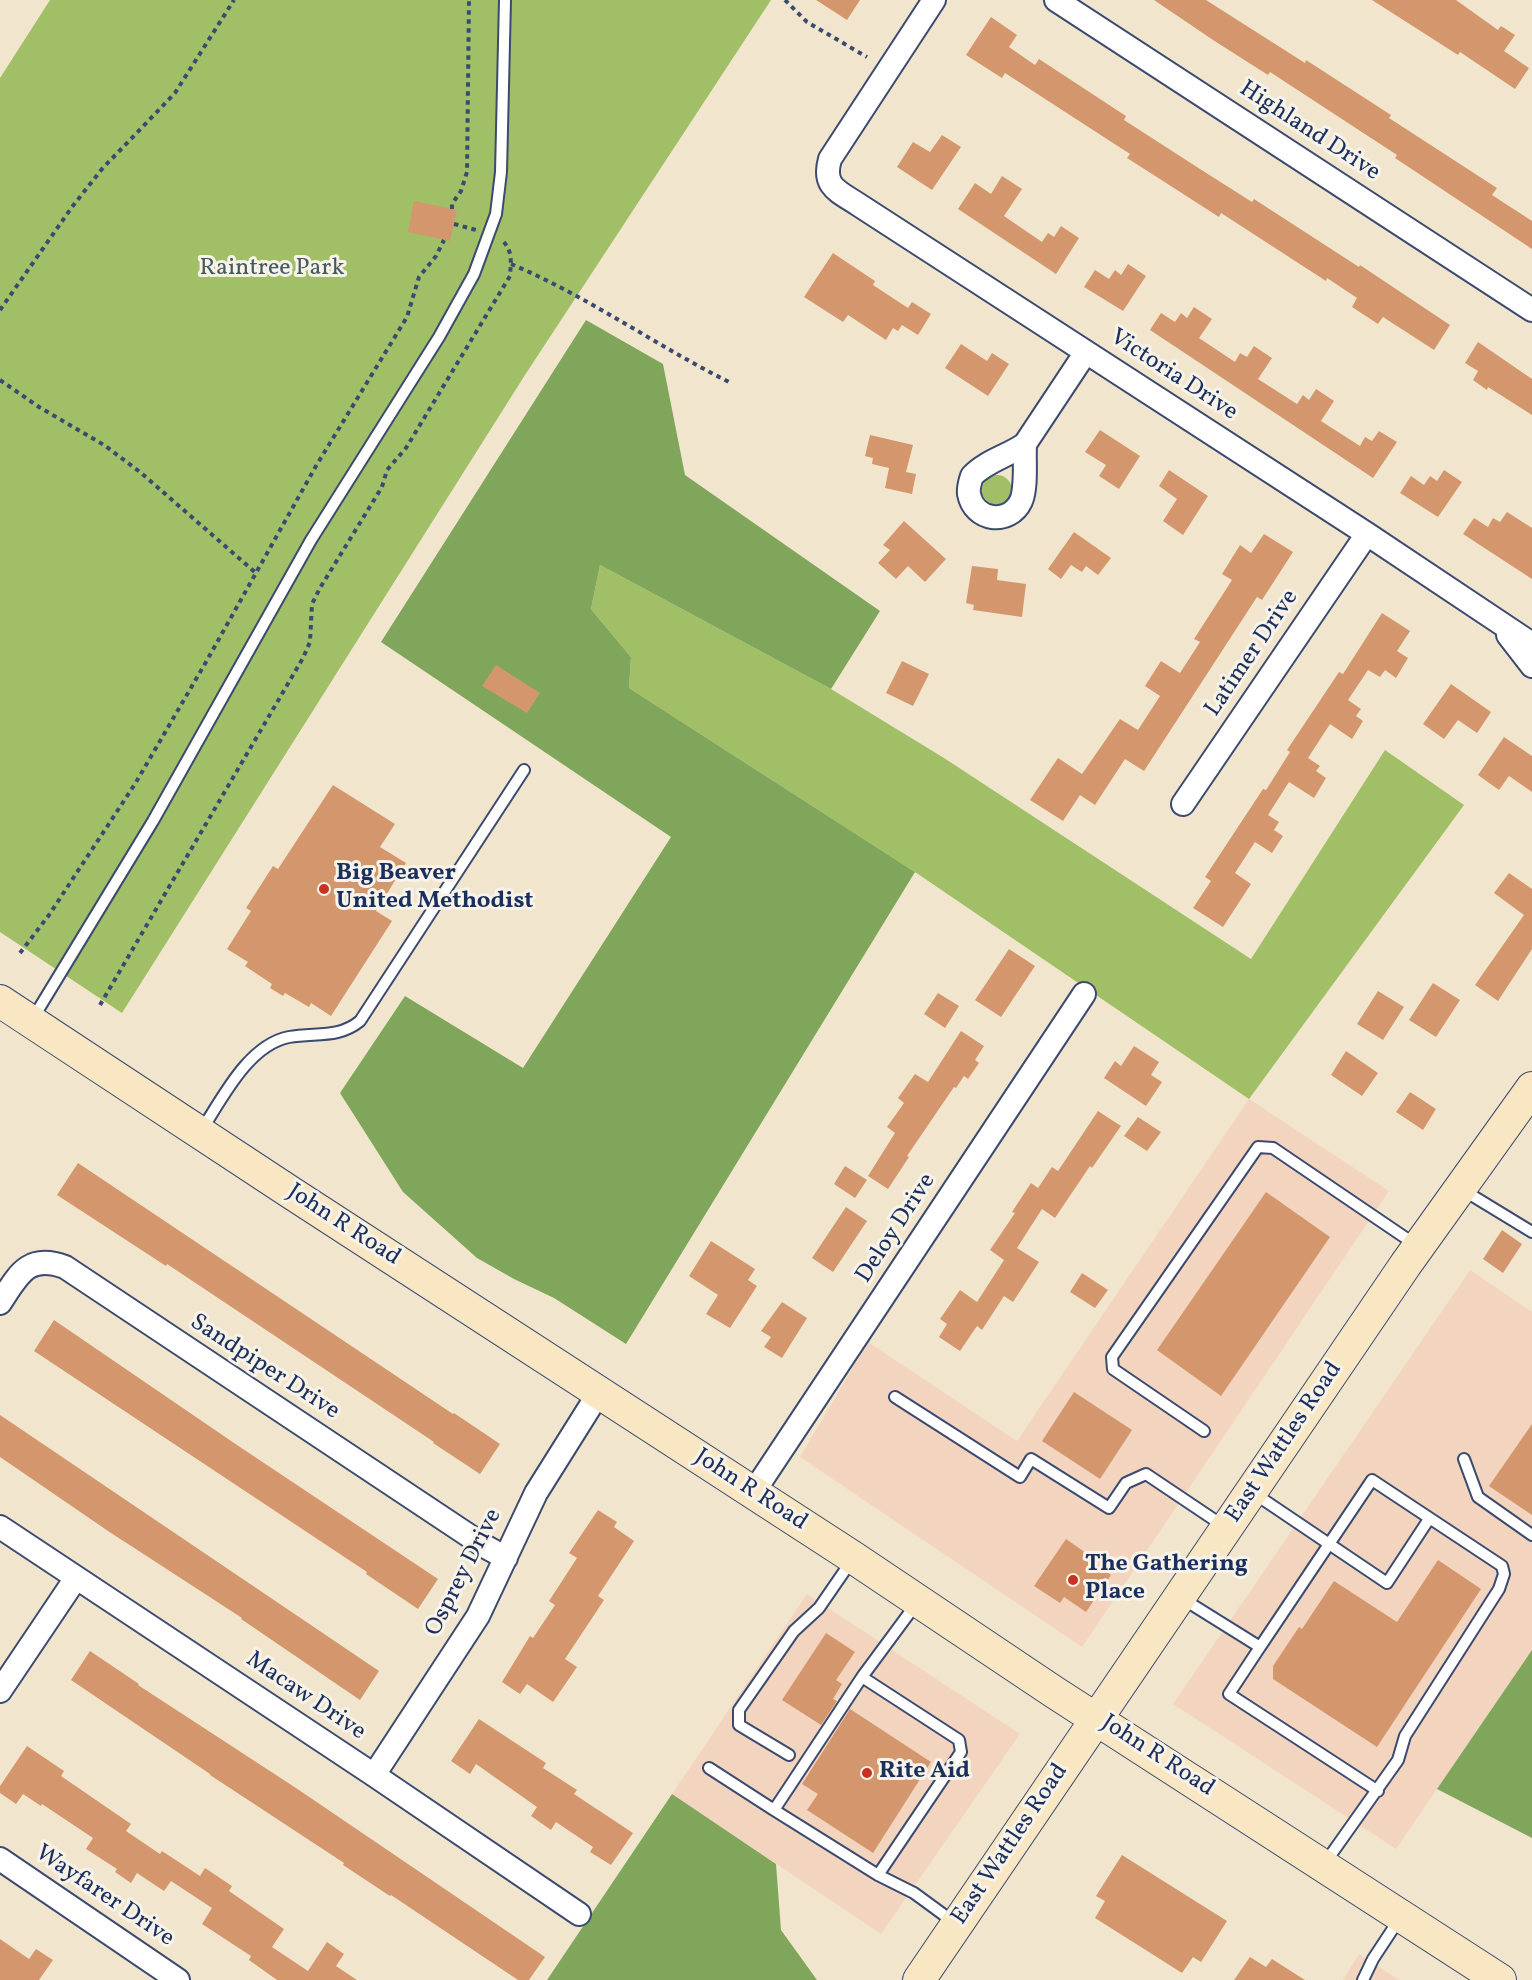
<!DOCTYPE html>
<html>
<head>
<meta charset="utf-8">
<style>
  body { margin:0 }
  canvas { display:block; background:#f1e6cd }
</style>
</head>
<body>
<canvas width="1532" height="1980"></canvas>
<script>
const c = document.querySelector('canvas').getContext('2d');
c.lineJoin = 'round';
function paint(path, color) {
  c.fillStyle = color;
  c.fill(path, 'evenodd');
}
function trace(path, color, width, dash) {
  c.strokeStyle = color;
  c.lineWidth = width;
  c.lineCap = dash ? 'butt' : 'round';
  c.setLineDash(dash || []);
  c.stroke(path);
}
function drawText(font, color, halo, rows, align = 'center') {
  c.font = font + ' Vollkorn,serif';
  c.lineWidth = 6;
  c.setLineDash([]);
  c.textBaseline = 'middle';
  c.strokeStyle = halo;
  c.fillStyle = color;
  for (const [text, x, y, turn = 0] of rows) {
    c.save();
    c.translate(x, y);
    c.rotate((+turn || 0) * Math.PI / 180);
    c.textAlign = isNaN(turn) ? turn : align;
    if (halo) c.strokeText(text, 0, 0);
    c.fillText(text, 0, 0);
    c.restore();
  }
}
const built = new Path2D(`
  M1249 1099 1389 1191 1082 1647 800 1457 868 1342 1017 1441Z
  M1470 1270 1532 1312V1650L1396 1849 1173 1704Z
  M807 1594 1020 1734 881 1934 672 1794Z
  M1359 1954 1399 1980H1343Z`);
const green = new Path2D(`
  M50 0H771L525 375 122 1013 0 932V78Z
  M982 490a15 15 0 1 1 30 0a15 15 0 1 1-30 0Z
  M600 565 831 689 944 758 1251 959 1385 750 1464 805 1249 1099 915 872 629 688 631 657 591 609Z`);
const forest = new Path2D(`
  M586 320 663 364 685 475 880 611 831 689 600 565 591 609 631 657 629 688 915 872 626 1344 554 1298 514 1279 477 1258 403 1192 340 1093 405 996 523 1068 671 837 381 642Z
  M1532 1650V1838L1437 1789Z
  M672 1794 776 1864 781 1930 817 1980H547Z`);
const building = new Path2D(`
  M816 0H860L847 20Z
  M1154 0H1206L1305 63 1306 60 1391 115 1389 118 1497 188 1492 195 1532 221V249L1395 158 1397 155 1270 72 1268 75 1213 40Z
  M1372 0H1456L1498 30 1501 26 1515 35 1504 51 1529 68 1515 89 1460 52 1458 55Z
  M991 17 1017 35 1009 47 1035 65 1039 59 1126 116 1124 120 1200 169 1252 202 1254 199 1359 267 1360 265 1450 325 1434 350 1383 317 1378 324 1352 307 1357 298 1327 278 1326 281 1221 213 1219 217 1163 181 1127 158 1130 154 1005 73 1002 78 966 55Z
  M942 135 961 147 932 190 897 167 913 142 930 152Z
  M1002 176 1022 189 1004 216 1042 242 1048 233 1054 237 1061 226 1079 238 1056 274 958 209 975 183 991 194Z
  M414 201 457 210 450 241 408 232Z
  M833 253 875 281 873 285 908 308 912 302 931 314 918 335 902 325 898 331 893 328 886 340 848 315 843 322 804 297Z
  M1128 264 1146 276 1123 311 1084 287 1095 270 1109 279 1115 270 1121 275Z
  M1194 307 1212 319 1199 338 1235 362 1240 353 1247 357 1254 346 1272 358 1258 379 1297 404 1303 395 1309 400 1316 389 1334 401 1321 421 1360 446 1365 437 1372 441 1379 431 1397 442 1373 478 1150 330 1161 313 1175 322 1181 313 1187 318Z
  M1478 342 1532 379V415L1488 387 1487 390 1473 380 1478 371 1465 363Z
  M961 344 987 361 992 353 1009 364 988 396 945 368Z
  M1100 430 1140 456 1119 489 1099 476 1106 465 1085 452Z
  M870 435 913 445 906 472 916 474 912 494 885 488 889 468 872 464 873 458 865 456Z
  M1169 470 1208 496 1183 535 1163 521 1177 499 1159 486Z
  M1444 470 1462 482 1438 517 1400 493 1411 476 1424 485 1430 476 1437 481Z
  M1507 512 1532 528V579L1463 534 1474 518 1488 527 1493 518 1500 522Z
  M904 521 946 559 925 582 908 566 896 579 878 563 890 550 883 545Z
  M1074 532 1111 558 1098 575 1086 566 1082 572 1071 565 1061 579 1048 569Z
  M1264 534 1293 552 1262 600 1257 597 1144 771 1125 759 1095 805 1080 795 1063 821 1030 800 1058 758 1082 774 1120 719 1138 730 1160 696 1145 686 1161 661 1180 673 1200 642 1194 639 1232 580 1222 574 1240 545 1251 553Z
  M972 566 998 569 997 580 1026 584 1022 617 973 610 974 605 966 603Z
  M1382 613 1410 631 1397 651 1408 658 1396 678 1385 670 1380 677 1368 670 1348 700 1361 709 1356 716 1363 721 1352 739 1330 724 1308 758 1320 766 1316 771 1326 778 1314 798 1289 782 1268 815 1279 822 1274 830 1283 836 1272 853 1255 842 1235 873 1251 884 1223 927 1193 908 1211 881 1205 877 1263 789 1266 790 1290 752 1287 750 1339 672 1343 674Z
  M902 661 929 674 913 706 886 693Z
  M496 665 540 693 527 713 482 686Z
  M1451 684 1491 712 1477 733 1458 720 1444 739 1423 724Z
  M1504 737 1532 756V792L1509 776 1499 790 1478 775Z
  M333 785 395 824 380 847 406 863 376 911 392 921 331 1016 311 1003 309 1007 285 993 283 996 270 988 272 984 245 966 248 962 227 949 251 911 246 908 273 866 278 869Z
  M1509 873 1532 889V949L1498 1001 1475 985 1524 915 1494 893Z
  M1009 949 1035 966 1001 1017 975 1000Z
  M1433 983 1460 1000 1436 1037 1409 1020Z
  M1378 991 1404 1007 1383 1040 1357 1024Z
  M938 993 959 1006 945 1028 924 1014Z
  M961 1031 984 1046 975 1060 979 1063 968 1079 964 1076 956 1088 954 1087 907 1156 909 1157 888 1189 868 1176 895 1133 887 1127 904 1103 898 1098 915 1074 928 1082Z
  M1134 1046 1159 1062 1151 1075 1162 1082 1146 1106 1104 1078 1115 1061 1121 1066Z
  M1346 1051 1378 1073 1362 1096 1331 1075Z
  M1410 1092 1436 1109 1423 1130 1396 1112Z
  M1098 1111 1121 1126 1092 1168 1090 1166 1055 1218 1042 1209 1017 1248 1039 1262 1013 1302 1004 1296 982 1330 977 1326 960 1351 939 1337 947 1324 940 1319 960 1290 977 1302 1004 1260 990 1250 1015 1213 1012 1212 1031 1183 1038 1188 1052 1167 1058 1171Z
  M1138 1117 1161 1132 1147 1151 1124 1136Z
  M78 1163 453 1414 454 1413 500 1444 480 1474 433 1443 434 1442 167 1264 166 1266 57 1195Z
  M845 1166 867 1180 855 1198 834 1184Z
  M1266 1192 1330 1237 1221 1396 1157 1350Z
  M846 1207 867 1221 833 1272 812 1258Z
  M1502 1230 1522 1244 1503 1273 1483 1259Z
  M711 1241 755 1269 748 1280 757 1286 730 1328 706 1314 718 1295 689 1276Z
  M1082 1273 1108 1290 1095 1308 1070 1292Z
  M782 1302 807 1318 782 1358 764 1347 771 1337 761 1331Z
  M54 1320 237 1445 438 1579 418 1609 366 1574 367 1572 34 1351Z
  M1074 1392 1132 1430 1100 1479 1042 1441Z
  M0 1415 379 1671 360 1700 241 1619 242 1618 108 1531 0 1457Z
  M1532 1424V1515L1489 1486Z
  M598 1510 617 1522 614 1527 634 1541 598 1596 604 1600 565 1659 577 1667 553 1702 527 1684 520 1694 502 1682 530 1636 533 1638 555 1605 549 1601 577 1558 569 1553Z
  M1066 1539 1096 1560 1094 1563 1111 1575 1086 1612 1064 1597 1060 1603 1034 1586Z
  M1438 1560 1481 1589 1377 1747 1273 1679V1666L1299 1627 1302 1629 1334 1581 1397 1622Z
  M826 1633 855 1652 836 1680 842 1684 833 1699 837 1701 821 1725 782 1700Z
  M90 1651 139 1684 138 1685 296 1788 545 1957 529 1980H518L391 1895 390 1896 343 1865 344 1863 210 1775V1774L71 1680Z
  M850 1709 931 1762 873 1853 807 1810 818 1794 802 1784Z
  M479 1719 546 1763 543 1768 577 1790 574 1794 633 1833 611 1865 590 1852 593 1847 556 1822 551 1830 531 1816 537 1807 476 1764 470 1774 451 1761Z
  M27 1746 64 1771 61 1776 131 1824 126 1831 160 1854 162 1851 200 1876 205 1868 232 1886 229 1891 284 1929 272 1947 308 1971 327 1942 344 1954 336 1966 357 1980H277L249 1960 251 1956 202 1924 212 1908 171 1881 164 1891 137 1873 131 1883 115 1872 117 1869 86 1849 93 1838 42 1804 41 1806 23 1794 16 1804 0 1793V1786Z
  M1122 1855 1227 1921 1201 1962 1193 1957 1182 1973 1095 1918 1105 1901 1096 1896Z
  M0 1939 29 1959 36 1949 53 1960 39 1980H0Z
  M1250 1957 1266 1967 1272 1959 1305 1980H1234Z`);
const path = new Path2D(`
  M785 0 807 22 867 57
  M452 209V204L461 191 467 172 469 0
  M454 224 476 230
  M511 264C587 296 655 345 729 382
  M0 310 72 207 102 169 175 93 234 0
  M0 380 39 407 104 445 140 472 256 573
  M20 953 49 915 135 784 206 662 316 466 407 317 419 277 436 256 444 240
  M100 1005 303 658 310 642 312 604 320 588 382 487 387 470 406 448 510 276C511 262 513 251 502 240`);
const service = new Path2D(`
  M32 1020 153 821 311 540 439 337 474 274 496 214 501 172 505 0
  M201 1131C222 1099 248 1045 289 1037 315 1032 338 1039 360 1021L524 770
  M1463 1190 1532 1232
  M895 1397 1020 1477 1031 1459 1109 1508 1126 1483 1146 1474 1225 1527
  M1204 1431 1113 1369 1112 1357 1258 1147 1273 1148 1416 1245
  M1464 1459 1478 1497 1532 1535
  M1252 1492 1387 1583 1429 1519
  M1183 1599 1260 1647 1372 1480 1502 1566 1504 1574 1499 1589 1405 1736 1398 1760 1325 1863
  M916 1604 862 1677 774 1810 878 1875 914 1893 955 1923
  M1260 1647 1229 1694 1378 1791
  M862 1677 959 1740 961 1752 878 1875
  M789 1755 739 1725V1710L794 1631 819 1608 852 1560
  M709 1768 774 1810
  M1363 1980 1373 1959 1400 1918`);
const minor = new Path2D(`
  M934 0 830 159C822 187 838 191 859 205L1367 534 1532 644
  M1056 0 1532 310
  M1025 444C1024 460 1027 487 1021 501 1009 526 974 521 969 494 968 488 970 482 972 476 986 461 1008 456 1025 444L1086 352
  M1508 635 1532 666
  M1183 804 1367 534
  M0 1303C18 1276 27 1253 65 1267L486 1547 506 1558
  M753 1493 1084 994
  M0 1527 374 1775 579 1914
  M0 1691 76 1578
  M374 1775 478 1616 536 1493 600 1391
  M0 1859 178 1980`);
const secondary = new Path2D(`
  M0 1001 290 1192 854 1558 1054 1692 1500 1980
  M919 1980 1406 1264 1532 1088`);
const markers = [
  [324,889,6,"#c8321e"],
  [1073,1580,6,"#c8321e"],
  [867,1773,6,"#c8321e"]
];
const streetNames = [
  ["Highland Drive",1309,132,33],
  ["Victoria Drive",1173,376,33],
  ["Latimer Drive",1253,654,-56],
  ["John R Road",343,1226,33],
  ["Deloy Drive",897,1229,-57],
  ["Sandpiper Drive",264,1368,33],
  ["East Wattles Road",1285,1443,-56],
  ["John R Road",750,1491,33],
  ["Osprey Drive",465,1573,-63],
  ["Macaw Drive",305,1697,34],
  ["John R Road",1157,1757,33],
  ["East Wattles Road",1011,1845,-56],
  ["Wayfarer Drive",104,1897,34]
];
const parkNames = [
  ["Raintree Park",272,270]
];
const poiNames = [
  ["Big Beaver",336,875],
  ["United Methodist",336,903],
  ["The Gathering",1085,1566],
  ["Place",1085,1594],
  ["Rite Aid",879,1773]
];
paint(built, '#f3d4bf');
paint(green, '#a1bf66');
paint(forest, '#80a65b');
paint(building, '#d4976d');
trace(service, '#3b4a6f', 14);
trace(minor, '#3b4a6f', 26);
trace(secondary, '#3b4a6f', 34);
trace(path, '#3b4a6f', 4, [4.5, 4.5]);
trace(service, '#fff', 10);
trace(minor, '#fff', 22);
trace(secondary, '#f9e7c3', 32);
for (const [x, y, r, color] of markers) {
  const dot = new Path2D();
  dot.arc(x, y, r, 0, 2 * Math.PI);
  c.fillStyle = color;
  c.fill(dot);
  trace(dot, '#f7f3e8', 2);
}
drawText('24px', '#1b2f5e', '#f7f3e8', streetNames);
drawText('24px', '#435a60', '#f7f3e8', parkNames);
drawText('bold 24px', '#1b2f5e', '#f7f3e8', poiNames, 'left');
</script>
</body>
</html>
